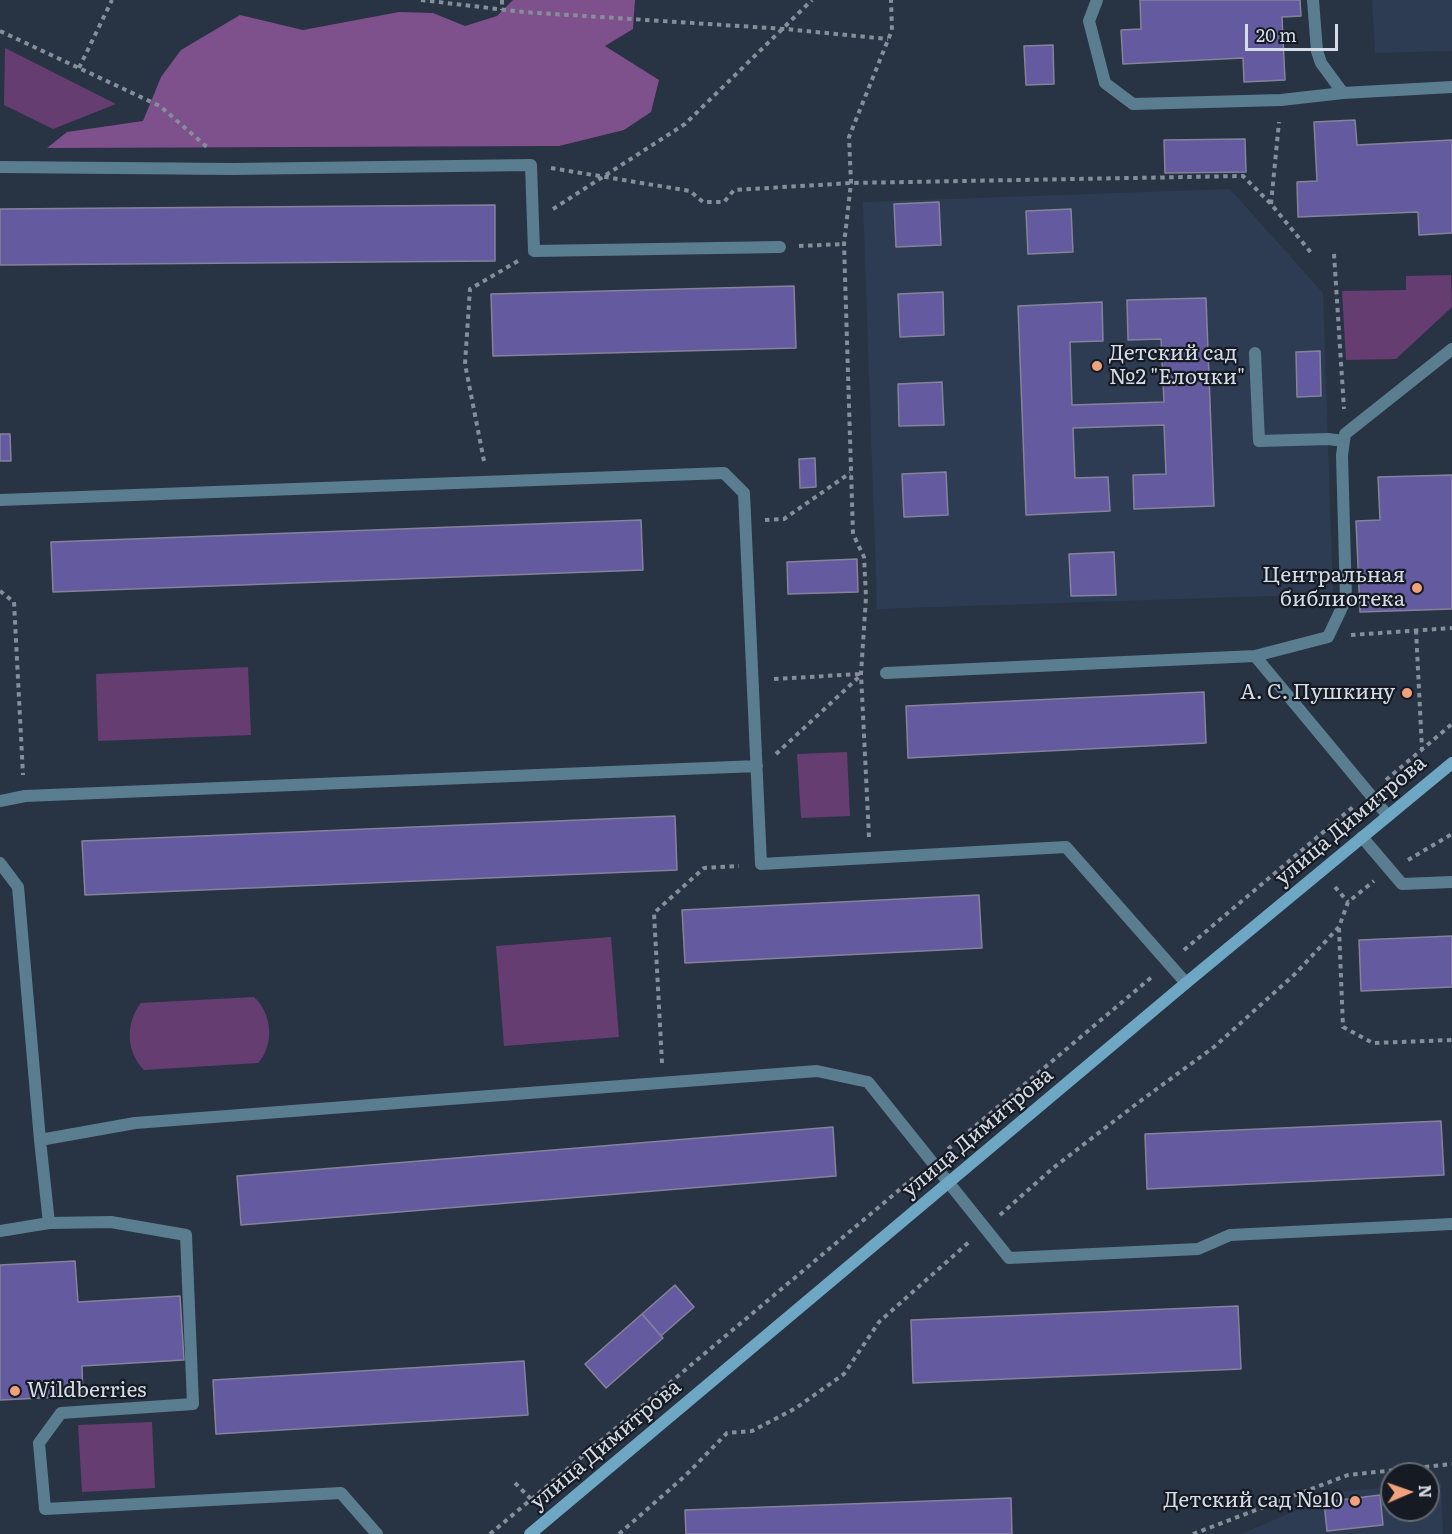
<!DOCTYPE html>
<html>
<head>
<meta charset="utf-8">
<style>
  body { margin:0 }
  #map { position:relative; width:1452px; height:1534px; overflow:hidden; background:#283344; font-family:Literata,serif }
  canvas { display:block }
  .north { position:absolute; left:1380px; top:1462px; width:60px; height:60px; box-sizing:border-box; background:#161b23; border:2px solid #626871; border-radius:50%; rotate:88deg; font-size:16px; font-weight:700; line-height:24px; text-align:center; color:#d5dce7 }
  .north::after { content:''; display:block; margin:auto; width:21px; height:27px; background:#f1a17c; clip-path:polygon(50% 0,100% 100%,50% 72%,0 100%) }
  .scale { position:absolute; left:1245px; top:24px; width:93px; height:27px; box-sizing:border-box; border:3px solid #d5dce7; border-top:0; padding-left:8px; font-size:18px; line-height:21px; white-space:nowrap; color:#d5dce7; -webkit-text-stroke:4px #161b23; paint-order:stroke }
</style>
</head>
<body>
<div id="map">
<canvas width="1452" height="1534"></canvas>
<div class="north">N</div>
<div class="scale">20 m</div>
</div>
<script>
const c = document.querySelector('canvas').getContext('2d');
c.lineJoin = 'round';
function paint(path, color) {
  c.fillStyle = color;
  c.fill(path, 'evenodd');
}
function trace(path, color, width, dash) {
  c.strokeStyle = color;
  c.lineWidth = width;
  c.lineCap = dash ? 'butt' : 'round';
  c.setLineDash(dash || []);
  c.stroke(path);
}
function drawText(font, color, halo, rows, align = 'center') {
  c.font = font + ' Literata,serif';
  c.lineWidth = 4.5;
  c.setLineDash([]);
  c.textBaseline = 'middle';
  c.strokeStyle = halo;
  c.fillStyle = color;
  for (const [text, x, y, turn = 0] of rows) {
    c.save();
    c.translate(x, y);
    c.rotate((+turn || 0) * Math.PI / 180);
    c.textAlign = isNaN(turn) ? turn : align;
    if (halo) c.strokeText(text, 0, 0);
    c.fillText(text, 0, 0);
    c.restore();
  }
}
const built = new Path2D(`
  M1372 0H1452V51L1375 53Z
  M1230 189 1323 293 1333 594 877 609 863 202Z
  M1441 1483 1443 1534H1241L1339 1492 1392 1487V1510H1428V1484Z`);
const green = new Path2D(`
  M5 48 116 104 53 129 4 105Z
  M1451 275 1452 307 1396 359 1346 360 1342 291 1406 290V276Z
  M248 667 251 735 98 741 96 674Z
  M847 752 850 816 801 818 797 754Z
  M611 937 619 1037 504 1046 496 946Z
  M254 997C272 1013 275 1045 258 1063L144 1070C126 1052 125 1023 141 1003Z
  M152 1422 155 1488 82 1492 78 1425Z`);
const forest = new Path2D(`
  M513 0H635L633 29 605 46 659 80 651 112 624 130 559 146 47 148 67 132 143 121 161 77 181 50 240 15 303 30 399 12 433 13 465 26 497 16Z`);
const building = new Path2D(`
  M1140 0H1300L1301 16 1282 17 1285 80 1244 82 1243 58 1123 64 1121 30 1141 29Z
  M1053 45 1054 84 1026 85 1024 46Z
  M1355 120 1357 145 1452 140V233L1419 235 1418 212 1298 217 1297 182 1317 181 1314 122Z
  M1245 139 1246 172 1165 173 1164 140Z
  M939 202 941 245 896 247 894 204Z
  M495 205V261L0 265V209Z
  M1071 209 1073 252 1028 254 1026 211Z
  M794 286 796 348 493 356 491 294Z
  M943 292 944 335 900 337 898 294Z
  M1206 298 1214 506 1134 509 1133 475 1166 474 1164 425 1073 428 1075 478 1108 477 1110 511 1026 515 1018 306 1102 302 1103 341 1070 342 1072 405 1164 402 1161 339 1128 340 1127 300Z
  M1320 351 1321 396 1297 397 1296 352Z
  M942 382 944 425 899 426 898 384Z
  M0 434H10L11 461H0Z
  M815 458 816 487 800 488 799 459Z
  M946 472 948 515 904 517 902 474Z
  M1452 475V609L1360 612 1356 521 1380 520 1378 477Z
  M641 520 643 570 53 592 51 542Z
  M1114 552 1116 595 1071 596 1069 554Z
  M857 559 858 592 788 594 787 562Z
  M1204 692 1206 743 908 758 906 706Z
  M675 816 677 870 85 895 82 841Z
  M979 895 982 948 685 963 682 910Z
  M1452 936V987L1361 991 1359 940Z
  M1441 1121 1444 1175 1147 1189 1145 1134Z
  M833 1127 836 1176 241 1225 237 1176Z
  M75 1261 78 1302 180 1296 184 1360 82 1366 83 1396 0 1400V1265Z
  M675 1285 694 1307 661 1336 642 1314Z
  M1238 1306 1241 1369 913 1383 911 1320Z
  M642 1314 663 1338 606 1388 585 1364Z
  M524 1361 528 1415 216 1434 213 1380Z
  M1380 1495 1383 1525 1327 1531 1324 1502Z
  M1011 1498 1012 1534H686L685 1510Z`);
const path = new Path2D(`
  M421 0 523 12 785 29 888 39
  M502 0V10
  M0 31 160 106 207 147
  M79 68 112 0
  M551 168 690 191 703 202H724L734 190 851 183 1243 176 1271 204 1313 255
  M1271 204 1279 122
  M553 209 685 124 812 0
  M799 246 844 244
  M1334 254 1344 409
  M484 461 465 364 470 289 518 261
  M765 520 784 519 850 473
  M0 591 14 602 23 775
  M1416 630 1422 749
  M1351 635 1452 628
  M774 679 860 674
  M776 754 861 675
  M1386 780 1452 724
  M869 837 861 674 866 597 864 557 853 534 844 244 851 183 849 137 892 30 891 0
  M1408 860 1452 834
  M1335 887 1348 902
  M1339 928 1343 1027 1373 1043 1452 1040
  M1184 950 1353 807
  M662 1063 654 913 704 868 739 866
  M948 1149 1153 976
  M1000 1215 1053 1168 1139 1102 1214 1047 1295 974 1339 927 1348 902 1374 881
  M515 1483 533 1501
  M490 1534 917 1175
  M619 1534 685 1476 727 1433 752 1431 796 1408 844 1374 879 1322 969 1242
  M1193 1534 1348 1475 1452 1464`);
const lane = new Path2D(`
  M1097 0 1089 21 1105 83 1133 104 1281 100 1343 93
  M1313 0 1317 51 1321 63 1343 93 1452 87
  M0 167 232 169 531 165 534 251 780 247
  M1255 353 1259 441 1328 439 1344 441
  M0 500 724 473 744 493 761 864 1066 847 1186 983
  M886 673 1255 656
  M0 801 25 796 757 766
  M1388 816 1255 656 1328 637 1346 599 1342 455 1345 434 1452 349
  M1362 837 1402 884 1452 882
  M0 863 18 887 40 1140 135 1123 817 1071 868 1082 1009 1258 1198 1249 1230 1235 1452 1224
  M49 1223 111 1222 186 1235 193 1404 61 1413 39 1443 45 1509 341 1493 377 1534
  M0 1231 49 1223 40 1140`);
const secondary = new Path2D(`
  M530 1534 1186 983 1452 763`);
const markers = [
  [1097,366,6,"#f1a17c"],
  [1417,588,6,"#f1a17c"],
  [1407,693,6,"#f1a17c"],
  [15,1391,6,"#f1a17c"],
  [1355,1501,6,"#f1a17c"]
];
const poiNames = [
  ["Детский сад",1109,354,"left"],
  ["№2 \"Елочки\"",1109,378,"left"],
  ["Центральная",1405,576],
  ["библиотека",1405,600],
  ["А. С. Пушкину",1395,693],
  ["Wildberries",27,1391,"left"],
  ["Детский сад №10",1343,1501]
];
const streetNames = [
  ["улица Димитрова",1351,821,-40],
  ["улица Димитрова",978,1133,-40],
  ["улица Димитрова",606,1445,-40]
];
paint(built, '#2d3c53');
paint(green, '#653d71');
paint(forest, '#7e508c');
paint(building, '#645a9f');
trace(building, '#85839a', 1.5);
trace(path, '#858e9b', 4, [4.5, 4.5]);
trace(lane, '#5a7e8f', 12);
trace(secondary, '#6ea7c3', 12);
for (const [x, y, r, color] of markers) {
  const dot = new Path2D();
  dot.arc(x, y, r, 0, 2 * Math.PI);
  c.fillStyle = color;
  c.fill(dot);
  trace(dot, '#161b23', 2);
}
drawText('21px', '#d5dce7', '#161b23', poiNames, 'right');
drawText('21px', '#d5dce7', '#161b23', streetNames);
</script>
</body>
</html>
